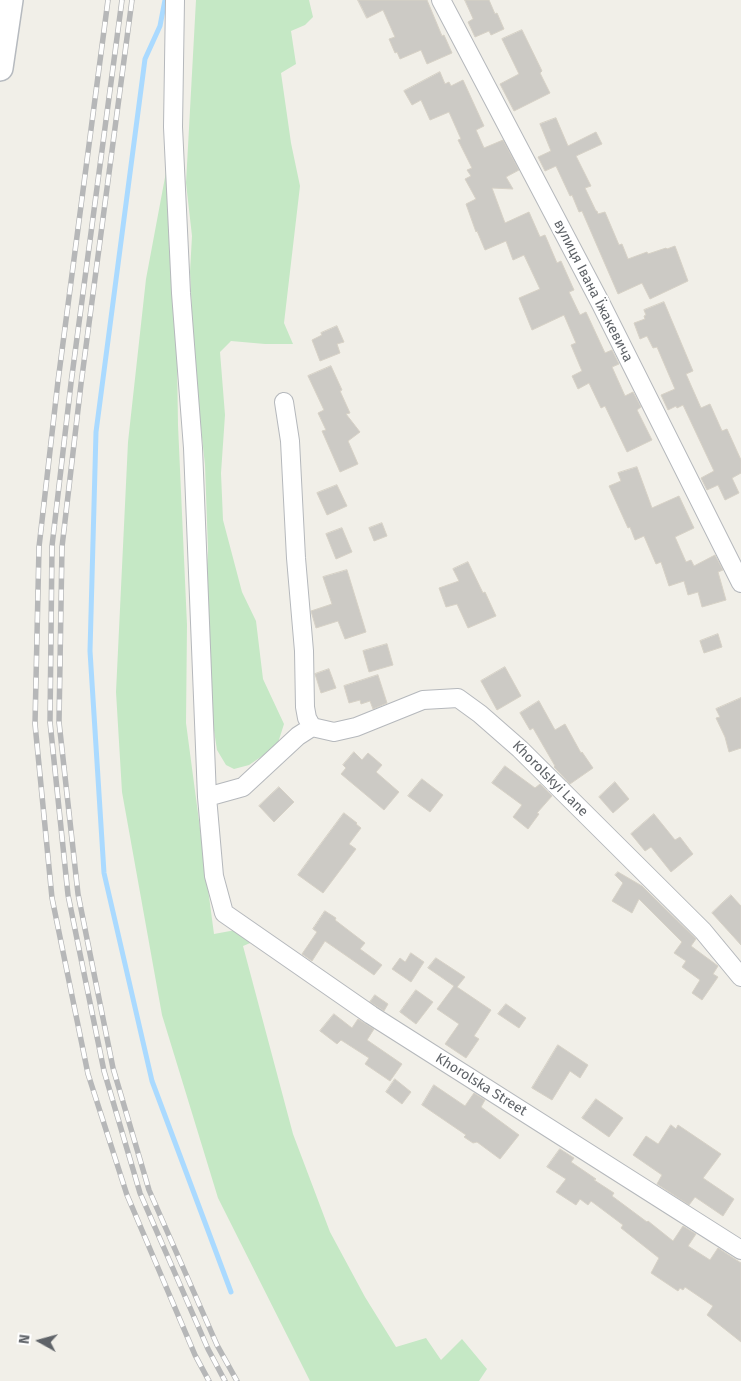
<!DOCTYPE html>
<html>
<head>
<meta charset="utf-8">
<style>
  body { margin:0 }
  #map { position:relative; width:741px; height:1381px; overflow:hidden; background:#f1efe8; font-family:"Fira Sans",sans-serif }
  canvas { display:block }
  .north { position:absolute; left:15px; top:1316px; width:50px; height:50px; -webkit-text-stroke:4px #fff; paint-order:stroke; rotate:277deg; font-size:14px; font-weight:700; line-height:20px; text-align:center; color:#5f6368 }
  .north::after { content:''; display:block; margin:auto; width:18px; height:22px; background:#5f6368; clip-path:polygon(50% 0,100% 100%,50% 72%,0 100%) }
</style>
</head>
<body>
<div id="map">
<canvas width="741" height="1381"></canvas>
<div class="north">N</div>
</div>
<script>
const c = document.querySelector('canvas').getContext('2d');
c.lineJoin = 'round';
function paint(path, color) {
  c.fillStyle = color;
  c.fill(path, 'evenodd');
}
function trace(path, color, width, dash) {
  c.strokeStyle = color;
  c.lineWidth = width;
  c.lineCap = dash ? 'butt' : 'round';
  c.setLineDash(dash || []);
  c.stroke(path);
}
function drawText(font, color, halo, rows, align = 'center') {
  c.font = font + ' "Fira Sans",sans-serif';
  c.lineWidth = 4.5;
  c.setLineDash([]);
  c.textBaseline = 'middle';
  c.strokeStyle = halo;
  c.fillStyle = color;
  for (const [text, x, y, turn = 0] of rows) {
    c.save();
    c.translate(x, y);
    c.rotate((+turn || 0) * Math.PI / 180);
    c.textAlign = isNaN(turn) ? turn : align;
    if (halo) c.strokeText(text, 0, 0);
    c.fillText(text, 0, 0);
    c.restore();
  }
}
const green = new Path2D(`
  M196 0H309L313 17 305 25 291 31 296 64 281 73 291 143 300 186 284 323 293 344H265L231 341 220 352 225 415 221 473 223 520 242 592 256 621 263 679 284 724 277 746 249 765 234 769 226 765 217 750 209 698 205 606 208 550 205 465 195 373 190 272 192 236 186 183Z
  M166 172 175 229 178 425 187 625 186 723 214 934 241 929 255 941 243 946 293 1134 330 1232 365 1297 396 1347 426 1338 441 1360 462 1339 487 1369 479 1381H310L218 1198 162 1015 122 792 116 692 128 442 146 279Z`);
const stream = new Path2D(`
  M165 0 160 26 145 59 96 432 90 651 104 873 152 1081 231 1292`);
const building = new Path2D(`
  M358 0H427L442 36 444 35 452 53 427 64 421 50 400 59 397 52 395 53 389 39 395 37 383 10 367 18Z
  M465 0H489L495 14 497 13 504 29 491 35 489 31 475 37 468 22 473 19Z
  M522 30 542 71 540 73 550 93 514 111 500 84 519 74 502 39Z
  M440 72 445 84 449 82 451 86 463 80 484 126 476 130 484 148 503 140 519 170 506 177 513 189 492 188 505 223 529 212 540 237 545 235 557 263 561 261 574 290 569 292 580 315 586 312 605 353 612 350 619 364 612 367 625 396 633 392 641 407 637 410 652 440 627 452 605 406 601 408 589 383 578 389 572 376 582 371 571 345 576 343 564 315 532 330 519 298 540 289 524 255 513 260 506 241 485 250 477 231 476 232 466 204 476 199 465 179 471 176 467 170 472 168 458 140 461 139 449 112 430 120 421 100 412 105 404 91Z
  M556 118 568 146 596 132 602 144 576 156 591 186 585 188 596 211H597L598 214 605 212 619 245 622 244 628 259 647 252 648 254 666 248 667 249 675 246 688 281 650 299 642 283 618 294 582 211 579 212 572 195 570 196 556 166 545 171 538 157 551 151 540 124Z
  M664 302 693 371 686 374 701 408 710 404 722 431 727 429 741 460V473L732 478 739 493 725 500 718 485 707 490 701 478 714 471 683 405 677 408 676 406 668 410 661 395 675 389 657 347 653 348 647 336 640 339 634 323 645 319 644 316 646 315 644 310Z
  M337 326 344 342 337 344 340 353 320 361 312 340 322 335 321 333Z
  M331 366 342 390 340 391 350 413 346 414 360 432 348 441 358 464 340 472 322 431 326 430 318 413 324 410 308 376Z
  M637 467 652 508 679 496 694 528 675 537 686 562 691 560 694 566 715 555 723 570 718 572 726 600 702 607 698 592 688 595 684 581 669 586 661 562 656 564 644 536 635 540 630 527 628 528 609 486 621 481 618 473Z
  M337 485 347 506 327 515 317 493Z
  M382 523 387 536 374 541 369 528Z
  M342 528 352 552 336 559 326 534Z
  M468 562 483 593 485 592 496 616 468 628 457 604 446 607 439 588 459 581 453 569Z
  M347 570 366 632 345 639 338 621 316 628 311 611 332 604 323 577Z
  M718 634 722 647 704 653 700 641Z
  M387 644 393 665 369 672 363 651Z
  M505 667 521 696 497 710 481 681Z
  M329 669 336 688 321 693 315 674Z
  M378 675 387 703 373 709 370 701 361 704 360 700 349 703 344 686Z
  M741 698V748L729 752 725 737 716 718 720 717 716 709Z
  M539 701 555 730 565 724 581 753 582 752 593 768 570 784 554 767 555 766 533 728 530 730 520 713Z
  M354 752 362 760 368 753 382 765 376 772 399 792 384 810 341 774 346 768 343 765Z
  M505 766 535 788 540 784 552 796 537 813 539 814 528 829 513 817 522 805 492 783Z
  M422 779 443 795 430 812 408 796Z
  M615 782 629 799 613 813 599 797Z
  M279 787 294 802 274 822 259 806Z
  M344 813 357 823 356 824 361 828 349 844 356 849 323 893 298 875Z
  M654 814 675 840 680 837 693 854 671 872 651 847 645 851 631 834Z
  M618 872 642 886 696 939 691 946 718 966 713 974 718 977 702 1000 692 993 700 980 682 967 686 961 674 953 682 942 639 899 632 913 612 901 623 883 615 875Z
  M731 895 741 906V945L712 913Z
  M325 911 336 918 335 920 365 943 360 949 382 965 374 975 325 941 312 961 302 954 317 932 313 929Z
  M411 953 424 962 411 982 392 969 400 958 405 962Z
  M436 958 465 977 457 987 491 1010 474 1036 479 1039 466 1058 445 1044 459 1024 437 1009 454 986 428 968Z
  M416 990 433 1002 416 1024 400 1012Z
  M375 995 388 1004 384 1011 370 1002Z
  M506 1004 526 1018 519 1028 498 1014Z
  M334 1014 352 1028 358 1019 374 1029 367 1040 402 1064 390 1081 365 1064 369 1058 341 1040 337 1044 320 1031Z
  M558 1045 588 1065 580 1078 570 1071 552 1100 532 1088Z
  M395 1079 411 1092 402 1104 386 1092Z
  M434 1085 465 1106 474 1093 485 1100 481 1107 519 1135 500 1159 477 1142 473 1143 464 1137 466 1135 422 1105Z
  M596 1099 623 1118 609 1137 582 1118Z
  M671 1125 676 1129 678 1125 721 1154 703 1178 734 1199 723 1216 695 1197 689 1205 657 1184 662 1175 633 1155 646 1136 658 1144Z
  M560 1149 574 1158 571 1162 596 1179 594 1180 614 1193 612 1196 647 1222 648 1221 673 1241 683 1226 696 1234 688 1246 710 1260 718 1248 741 1263V1342L707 1315 713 1306 685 1287 683 1290 680 1288 678 1291 651 1273 659 1258 621 1228 623 1225 591 1201 588 1205 580 1199 576 1205 556 1192 566 1179 547 1167Z`);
const street = new Path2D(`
  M175 0 173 127 181 293 193 448 207 797 214 876 224 913 371 1015 741 1250
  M441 0 601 304 741 583
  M284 402 290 441 296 558 304 651 305 707 307 718 312 727
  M207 797 243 787 298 736 312 727 334 732 356 727 423 700 458 698 480 714 520 749 703 931 741 977`);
const secondary = new Path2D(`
  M0 68 10 0`);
const rail = new Path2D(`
  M108 0 58 381 39 547 35 724 52 898 88 1074 127 1195 195 1355 209 1381
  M122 0 71 383 52 546 50 722 68 895 104 1071 140 1193 208 1349 225 1381
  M132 0 81 384 62 547 59 722 78 894 113 1068 149 1190 217 1345 237 1381`);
const streetNames = [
  ["вулиця Івана Їжакевича",593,291,63],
  ["Khorolskyi Lane",550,779,45],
  ["Khorolska Street",481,1085,32]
];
paint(green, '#c5e8c5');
trace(stream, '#aadaff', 5);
paint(building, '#cccac5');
trace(building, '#d6d1c6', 1);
trace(street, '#b5b8bc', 20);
trace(secondary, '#b6babf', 28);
trace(street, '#fff', 18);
trace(secondary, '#fff', 25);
trace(rail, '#b6b7b8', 5.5);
trace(rail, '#fff', 4, [11]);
drawText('14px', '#5f6368', '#fff', streetNames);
</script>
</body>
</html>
